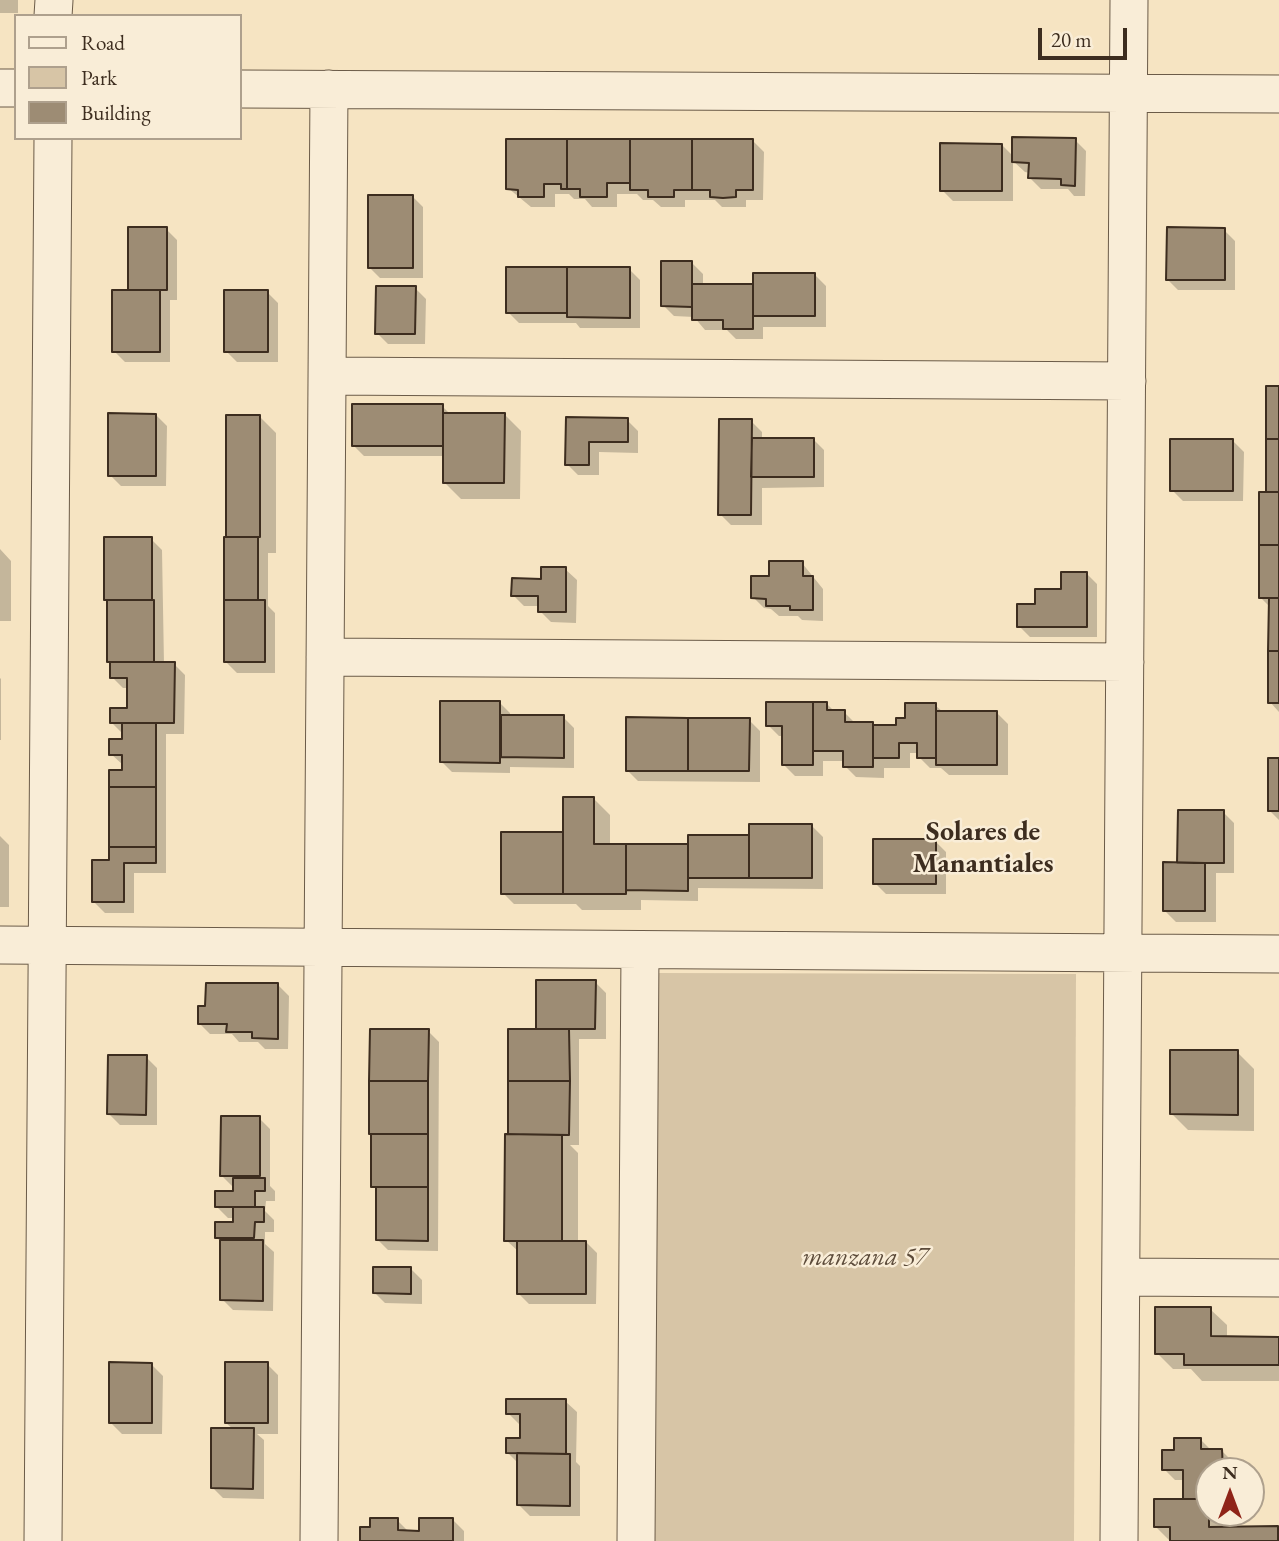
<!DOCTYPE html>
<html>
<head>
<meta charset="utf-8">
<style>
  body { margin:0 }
  #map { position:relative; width:1279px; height:1541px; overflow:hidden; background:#f6e4c2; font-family:"EB Garamond",serif }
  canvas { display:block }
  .legend { position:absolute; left:14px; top:14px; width:228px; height:126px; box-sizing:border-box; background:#f9edd7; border:2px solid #aea08d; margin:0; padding:9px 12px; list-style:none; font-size:21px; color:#3d2d1f }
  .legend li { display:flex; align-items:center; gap:14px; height:35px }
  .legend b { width:35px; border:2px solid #aea08d }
  .north { position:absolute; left:1195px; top:1457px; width:70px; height:70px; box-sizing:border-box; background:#f9edd7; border:2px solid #aea08d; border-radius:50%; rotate:0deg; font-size:19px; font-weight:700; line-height:28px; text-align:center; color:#3d2d1f }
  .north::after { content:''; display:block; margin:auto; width:24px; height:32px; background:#8f2418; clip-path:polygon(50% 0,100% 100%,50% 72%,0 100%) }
  .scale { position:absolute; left:1038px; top:28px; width:89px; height:32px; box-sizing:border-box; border:4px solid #3d2d1f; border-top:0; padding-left:9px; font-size:21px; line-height:24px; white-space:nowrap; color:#3d2d1f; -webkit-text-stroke:5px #f9edd7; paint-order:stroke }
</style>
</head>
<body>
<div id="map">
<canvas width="1279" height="1541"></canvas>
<ul class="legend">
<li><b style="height:9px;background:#f9edd7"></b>Road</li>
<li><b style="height:19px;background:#d7c5a6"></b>Park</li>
<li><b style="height:19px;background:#9d8c74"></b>Building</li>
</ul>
<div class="north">N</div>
<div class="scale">20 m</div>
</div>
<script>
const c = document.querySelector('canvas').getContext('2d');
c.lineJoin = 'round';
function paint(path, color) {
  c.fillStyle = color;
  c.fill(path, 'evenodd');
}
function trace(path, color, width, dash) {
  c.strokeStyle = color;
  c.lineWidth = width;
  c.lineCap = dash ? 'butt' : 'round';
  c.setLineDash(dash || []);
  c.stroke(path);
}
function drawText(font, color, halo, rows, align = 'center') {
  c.font = font + ' "EB Garamond",serif';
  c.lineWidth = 5;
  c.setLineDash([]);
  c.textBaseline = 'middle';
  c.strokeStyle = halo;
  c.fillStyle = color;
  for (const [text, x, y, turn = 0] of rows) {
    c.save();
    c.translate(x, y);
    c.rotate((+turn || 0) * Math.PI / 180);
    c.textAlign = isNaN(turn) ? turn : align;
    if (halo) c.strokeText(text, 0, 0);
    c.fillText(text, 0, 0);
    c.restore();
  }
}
const green = new Path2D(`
  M657 973 1076 974 1074 1541H655Z`);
const shadow = new Path2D(`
  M0 0H18V13H0Z
  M1075 140 1086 151 1085 196H1074L1068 189H1041L1030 178V173L1025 172 1013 161V201H953L942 190 1002 145 1014 157Z
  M753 141 764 152 763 200H746V207H722L715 200H685V207H661L653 200H643L637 194H617V207H592L585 199H574L569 194H555V207H531L508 188Z
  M412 196 423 207V278H380L369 267Z
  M166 229 177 240V300H170V362H125L114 351 130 292Z
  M1224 230 1235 241V290H1178L1167 279Z
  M692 263 703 274V286H755L815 275 826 286V327H763V339H736L727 330H705L694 317 674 316 663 305Z
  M629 269 640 280V328H580L576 323H519L508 312Z
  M415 288 426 299 425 344H388L377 333Z
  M267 292 278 303V362H237L226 351Z
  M1279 388V712L1270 702V607L1260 597 1268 493Z
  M442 406 450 414H504L521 431 520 499H461L444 482V456H364L353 445Z
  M156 415 167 426 166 486H121L110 475Z
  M260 417 276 433V553H268V606L275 613V673H237L226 662 231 539Z
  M568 419 627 420 638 431V453L599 452V475H578L567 464Z
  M751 421 762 432V439H813L824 450V487L762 488V525H731L720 514Z
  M1233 441 1244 452 1243 501H1183L1172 490Z
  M151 539 162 550 164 664H174L185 675 184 734H166V873H134V913H105L94 902 111 861 123 765 111 754 123 741V734L112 723 128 709V688H123L112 677V665L109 662Z
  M0 549 11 561V621H0Z
  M802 563 823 589V621L802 620 798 616H779L771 609 764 608 753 597 770 577Z
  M565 569 577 580 576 623 551 622 540 611V606H524L513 595Z
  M1086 573 1097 584V637H1030L1019 626 1037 606Z
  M0 678 1 679V740H0Z
  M499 702 510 713V717H563L574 728V768L510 767V773L452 772 441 761Z
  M827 704 835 712H844L856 724H873L876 727H898L907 720 935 705 944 713H997L1008 724V775H949L941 768H930L919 757V753H910V768H884V778L856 777 845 766V761H823V776H795L784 765V736H779L768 725Z
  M749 720 760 731V782L638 781 627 770Z
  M1279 760V820L1269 810Z
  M594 799 610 815V845L690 846 812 826 823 837V889L698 888V901L641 900V910H582L576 904H514L503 893 565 834Z
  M1223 812 1234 823V873H1216V922H1176L1165 911 1179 864Z
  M0 836 9 845V907H0Z
  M935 841 946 852V894H886L875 883Z
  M595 982 606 993V1039H579V1145H570L578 1153V1242H586L597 1253 596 1304H529L518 1293 519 1252 506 1240 512 1136 509 1133 538 1030Z
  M278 985 289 996 288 1049H265L258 1042H239L232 1034H210L199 1023 207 1008Z
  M428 1031 439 1042 438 1251 388 1250 377 1239 378 1191 373 1186Z
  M1237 1052 1254 1069V1131L1188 1130 1172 1114Z
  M146 1057 157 1068V1125H120L109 1114Z
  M259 1118 270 1129V1186L275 1191V1201H266L265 1211 274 1220V1232H265V1244L274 1252 273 1311 233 1310 222 1299V1243L216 1237 235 1223V1218H228L217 1207 235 1192 233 1187 222 1176Z
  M411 1269 422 1280V1304L385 1303 374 1292Z
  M1210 1309 1227 1325V1338L1279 1339V1381H1202L1191 1369H1173L1157 1353Z
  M267 1364 278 1375V1434H257L264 1440V1499L223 1498 212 1487 233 1429 226 1423Z
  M152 1365 163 1376 162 1434H122L111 1423Z
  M565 1401 577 1412 576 1462 580 1466V1516H530L519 1505V1464L507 1452 522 1440V1424H519L508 1413Z
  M1201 1440 1212 1451H1222L1233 1462V1471H1209V1513H1221L1225 1517V1528H1277L1279 1541H1170L1156 1527 1185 1501V1480H1175L1164 1469 1175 1452Z
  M397 1520 408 1531 420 1533 453 1520 464 1531V1541H362L372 1529Z`);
const building = new Path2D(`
  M1012 137 1076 138 1075 186 1061 185V179L1028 178 1029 163 1012 162Z
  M506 139H567V189H561V184H544V197H518V190L506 189Z
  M567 139H630V183H607V197H580V189H567Z
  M630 139H692V190H674V197H648V190H630Z
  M692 139H753V190H736V197L723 198 710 197V190H692Z
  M940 143 1002 144V191H940Z
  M368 195H413V268H368Z
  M128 227H167V290H128Z
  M1167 227 1225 228V280H1166Z
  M661 261H692V307L661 306Z
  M506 267H567V313H506Z
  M567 267H630V318L567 317Z
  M753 273H815V316H753Z
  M692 284H753V329H723V320H692Z
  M376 286H416L415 334H375Z
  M112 290H160V352H112Z
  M224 290H268V352H224Z
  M1266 386H1279V439H1266Z
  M352 404H443V446H352Z
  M108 413 156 414V476H108Z
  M443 413H505L504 483H443Z
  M226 415H260V537H226Z
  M566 417 628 418V442H589V465H565Z
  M719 419H752L751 515H718Z
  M752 438H814V477H751Z
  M1170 439H1233V491H1170Z
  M1266 439H1279V492H1266Z
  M1259 492H1279V545H1259Z
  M104 537H152V600H104Z
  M224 537H258V600H224Z
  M1259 545H1279V598H1259Z
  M769 561H803V576H813V610H790V606H766V599L751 598V576H769Z
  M541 567H566V612H538V596H511L512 578 541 579Z
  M1061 572H1087V627H1017V604H1035V589H1061Z
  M1269 598H1279V651H1268Z
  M107 600H154V662H107Z
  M224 600H265V662H224Z
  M1268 651H1279V703H1268Z
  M110 662H175L174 723H110V708H127V678H110Z
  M440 701H500V763L440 762Z
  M766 702H813V765H782V726H766Z
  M813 702H827V710H845V722H873V767H843V751H813Z
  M905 703H936V758H917V743H899V758H873V725H896V718H905Z
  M936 711H997V765H936Z
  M501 715H564V758L501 757Z
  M626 717 688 718V771H626Z
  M688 718H750L749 771H688Z
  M122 723H156V787H109V770H122V755H109V739H122Z
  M1268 758H1279V811H1268Z
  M109 787H156V847H109Z
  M563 797H594V844H626V894H563Z
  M1178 810H1224V863H1177Z
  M749 824H812V878H749Z
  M501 832H563V894H501Z
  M688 835H749V878H688Z
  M873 839H936V884H873Z
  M626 844H688V891L626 890Z
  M109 847H156V863H124V902H92V860H109Z
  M1163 862 1205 863V911H1163Z
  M536 980H596L595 1029H536Z
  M206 983H278V1039L252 1038V1032H226L227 1024H198V1006H205Z
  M370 1029H429L428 1081H369Z
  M508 1029H569L570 1081H508Z
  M1170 1050H1238V1115L1170 1114Z
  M108 1055H147L146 1115 107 1114Z
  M369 1081H428V1134H369Z
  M508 1081H570L569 1135 508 1134Z
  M221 1116H260V1176H220Z
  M371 1134H428V1187H371Z
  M505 1134 562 1135V1241H504Z
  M233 1178H265V1191H255V1207H215V1191H233Z
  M376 1187H428V1241L376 1240Z
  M233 1207H264V1222H255L254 1238H215V1222H233Z
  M220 1240H263V1301L220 1300Z
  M517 1241H586V1294H517Z
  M373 1267H411V1294L373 1293Z
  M1155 1307H1211V1336L1279 1337V1365H1184V1354H1155Z
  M109 1362 152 1363V1423H109Z
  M225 1362H268V1423H225Z
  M506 1399H566V1454L506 1453V1438H520V1414H506Z
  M211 1428H254L253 1489 211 1488Z
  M1174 1438H1201V1449H1222L1223 1471H1209V1499H1183V1470H1162V1450H1174Z
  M517 1453 570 1454V1506L517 1505Z
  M1154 1499H1209V1527L1278 1526V1541H1170V1527H1154Z
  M370 1518H398V1530L419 1531V1518H453V1541H360V1527H370Z`);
const minor = new Path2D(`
  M53 16 54 0
  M0 88H16
  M240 89 1279 94
  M327 376 1127 381
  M325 657 1125 662
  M0 945 1279 954
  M1121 1277 1279 1278
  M43 1541 53 138
  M319 1541 329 89
  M636 1541 640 950
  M1119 1541 1129 0`);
const parkNames = [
  ["manzana 57",865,1258]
];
const neighbourhoodNames = [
  ["Solares de",983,832],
  ["Manantiales",983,864]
];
paint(green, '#d7c5a6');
paint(shadow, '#0003');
paint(building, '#9d8c74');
trace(building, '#3d2d1f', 2);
trace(minor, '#6b5b48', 39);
trace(minor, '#f9edd7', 37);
drawText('italic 26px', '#5c4b3a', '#f9edd7', parkNames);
drawText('bold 28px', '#3d2d1f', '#f9edd7', neighbourhoodNames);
</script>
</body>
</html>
